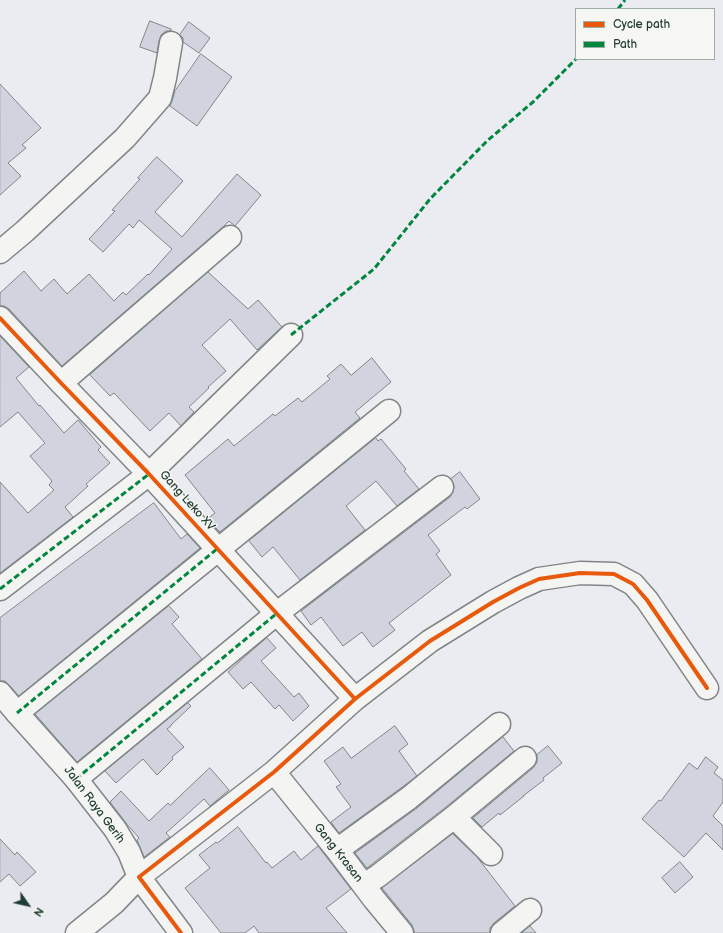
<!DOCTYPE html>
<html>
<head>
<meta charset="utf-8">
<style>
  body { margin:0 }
  #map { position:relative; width:723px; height:933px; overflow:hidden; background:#ebebf2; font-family:"Balsamiq Sans",sans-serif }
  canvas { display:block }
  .legend { position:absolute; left:575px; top:8px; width:140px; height:52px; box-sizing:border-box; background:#f6f6f2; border:1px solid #a0aca6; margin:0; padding:5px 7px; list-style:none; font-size:12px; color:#1f3d34 }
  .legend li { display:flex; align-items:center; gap:8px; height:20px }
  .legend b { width:20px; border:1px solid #a0aca6 }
  .north { position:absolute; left:8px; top:885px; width:40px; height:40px; -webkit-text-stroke:3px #f6f6f2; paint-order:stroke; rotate:124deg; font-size:11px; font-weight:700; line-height:16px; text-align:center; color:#1f3d34 }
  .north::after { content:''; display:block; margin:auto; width:14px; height:18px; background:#1f3d34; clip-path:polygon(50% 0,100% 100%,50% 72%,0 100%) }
</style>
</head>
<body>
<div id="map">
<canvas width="723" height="933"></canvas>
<ul class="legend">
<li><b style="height:5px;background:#e8590c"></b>Cycle path</li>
<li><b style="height:5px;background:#00873e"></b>Path</li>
</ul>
<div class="north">N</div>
</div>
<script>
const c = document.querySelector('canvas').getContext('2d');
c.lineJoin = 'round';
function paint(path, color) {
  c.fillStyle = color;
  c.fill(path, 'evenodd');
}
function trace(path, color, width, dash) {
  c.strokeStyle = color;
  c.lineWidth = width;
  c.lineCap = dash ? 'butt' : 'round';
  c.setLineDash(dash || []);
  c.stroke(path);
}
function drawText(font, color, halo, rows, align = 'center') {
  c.font = font + ' "Balsamiq Sans",sans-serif';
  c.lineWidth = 3;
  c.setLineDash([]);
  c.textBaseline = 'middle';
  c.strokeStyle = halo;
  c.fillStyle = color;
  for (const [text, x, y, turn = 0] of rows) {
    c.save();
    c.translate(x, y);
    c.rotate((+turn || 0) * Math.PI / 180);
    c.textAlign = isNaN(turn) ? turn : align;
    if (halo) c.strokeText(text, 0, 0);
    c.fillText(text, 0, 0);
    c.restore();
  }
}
const building = new Path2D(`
  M150 21 171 29V31H166L161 35 159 41 157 53 140 47Z
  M189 22 210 38 199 53 183 42V38L180 35Z
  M201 54 232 77 197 126 170 106 172 101 175 91Z
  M0 84 41 128 22 145 26 148 8 163 21 176 0 195Z
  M157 157 183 181 155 212 182 237 237 174 261 195 235 226 229 221 224 226 62 366 9 309 4 306H0V293L24 271 41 291 54 279 67 294 89 274 114 301 123 292 126 295 148 274 149 275 172 249 139 220 133 228 129 224 103 252 89 239 115 211 112 210 140 179 138 178Z
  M208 272 248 309 258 300 282 327 257 350 230 319 202 345 226 371 208 387 209 388 189 407 194 412 181 426 169 413 150 431 114 393 110 396 90 375Z
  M0 336 29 367 16 378 39 406 40 405 64 433 78 420 101 447 98 450 110 463 86 484 88 486 65 507 73 517 0 573V482L28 513 54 490 49 485 52 481 30 456 45 443 18 412 0 427Z
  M372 358 391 382 355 412 360 418 220 532 207 519 215 513 185 475 228 439 234 446 273 414 275 416 298 398 302 402 330 379 327 376 341 364 351 375Z
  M376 438 378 441 381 439 406 469 404 471 419 489 397 506 376 481 346 506 365 530 300 580 273 547 262 557 249 541Z
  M460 472 480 499 467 509 465 507 428 535 440 551 436 554 451 575 389 623 395 630 373 647 362 632 343 646 321 617 311 625 301 611 450 497 453 492 454 486 451 479Z
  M154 503 181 539 187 534 200 548 19 696 9 685 5 681H0V618Z
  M169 606 179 617 172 624 202 659 77 762 35 714Z
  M267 638 276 648 261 661 294 697 299 693 309 706 293 721 279 705 275 709 251 682 243 689 228 672 249 653Z
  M188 703 191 706 171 725V726L167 729 184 747 172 757 173 759 157 775 143 759 116 783 105 771Z
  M395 726 408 744 399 751 417 776 401 788 339 833 331 822 351 807 336 787 341 784 324 761 343 747 351 758Z
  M503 737 514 751 446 807 367 868 355 853 417 808Z
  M548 746 562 763 543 778 544 780 523 796H524L500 815 499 813 482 827 473 818 533 768 537 762V755Z
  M706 757 718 767 714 773 723 780V802L713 816 723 826V850L706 833 684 857 642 819 659 800 661 801 689 763 697 769Z
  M210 768 229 790 210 806 204 799 166 833 170 837 144 857 137 840 139 838 126 823 110 802 121 791 149 821 168 803 170 805Z
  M238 827 266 863 267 862 272 868 294 851 301 860 318 846 351 889 326 908 347 933H259L254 926 245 933H221L185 888 210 868 199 855 216 842 217 843Z
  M453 834 477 857 515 906 494 923 490 928V933H414V931L412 925 382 888Z
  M0 839 15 855 17 852 36 872 20 886 9 874 0 882Z
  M680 862 693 877 675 893 662 878Z
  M530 926 536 933H522Z`);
const street = new Path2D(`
  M0 252 25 231 125 138 160 98 165 78 171 43
  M0 318 61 383 149 474 355 699
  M61 383 230 237
  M0 589 149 474 291 335
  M17 713 389 411
  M274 772 337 850 374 899 402 933
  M76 779 276 614 442 487
  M454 817 491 854
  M337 850 409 798 499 724
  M364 885 378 876 454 817 525 758
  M181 933 139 877 274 772 355 699 430 641 493 602 519 588 539 579 580 573 614 574 633 584 647 600 707 688
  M502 933 530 910`);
const secondary = new Path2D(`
  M0 693 17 713 76 779 115 829 129 852 139 877 114 903 77 933`);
const quiet = new Path2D(`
  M618 9 625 0
  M291 335 374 269 430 199 487 141 533 102 576 59
  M0 589 149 474
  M17 713 217 549
  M76 779 276 614`);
const cycleway = new Path2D(`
  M0 318 61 383 149 474 355 699
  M181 933 139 877 274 772 355 699 430 641 493 602 519 588 539 579 580 573 614 574 633 584 647 600 707 688`);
const streetNames = [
  ["Gang Leko XV",187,501,48],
  ["Jalan Raya Gerih",94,805,53],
  ["Gang Krasan",338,853,52]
];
paint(building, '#d1d4df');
trace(building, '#808687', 1);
trace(street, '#808687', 25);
trace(secondary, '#808687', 25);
trace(street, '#f4f4f3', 22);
trace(secondary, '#f4f4f3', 22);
trace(quiet, '#00873e', 3, [6, 3]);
trace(cycleway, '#e8590c', 4);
drawText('12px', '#1f3d34', '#f6f6f2', streetNames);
</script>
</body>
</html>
